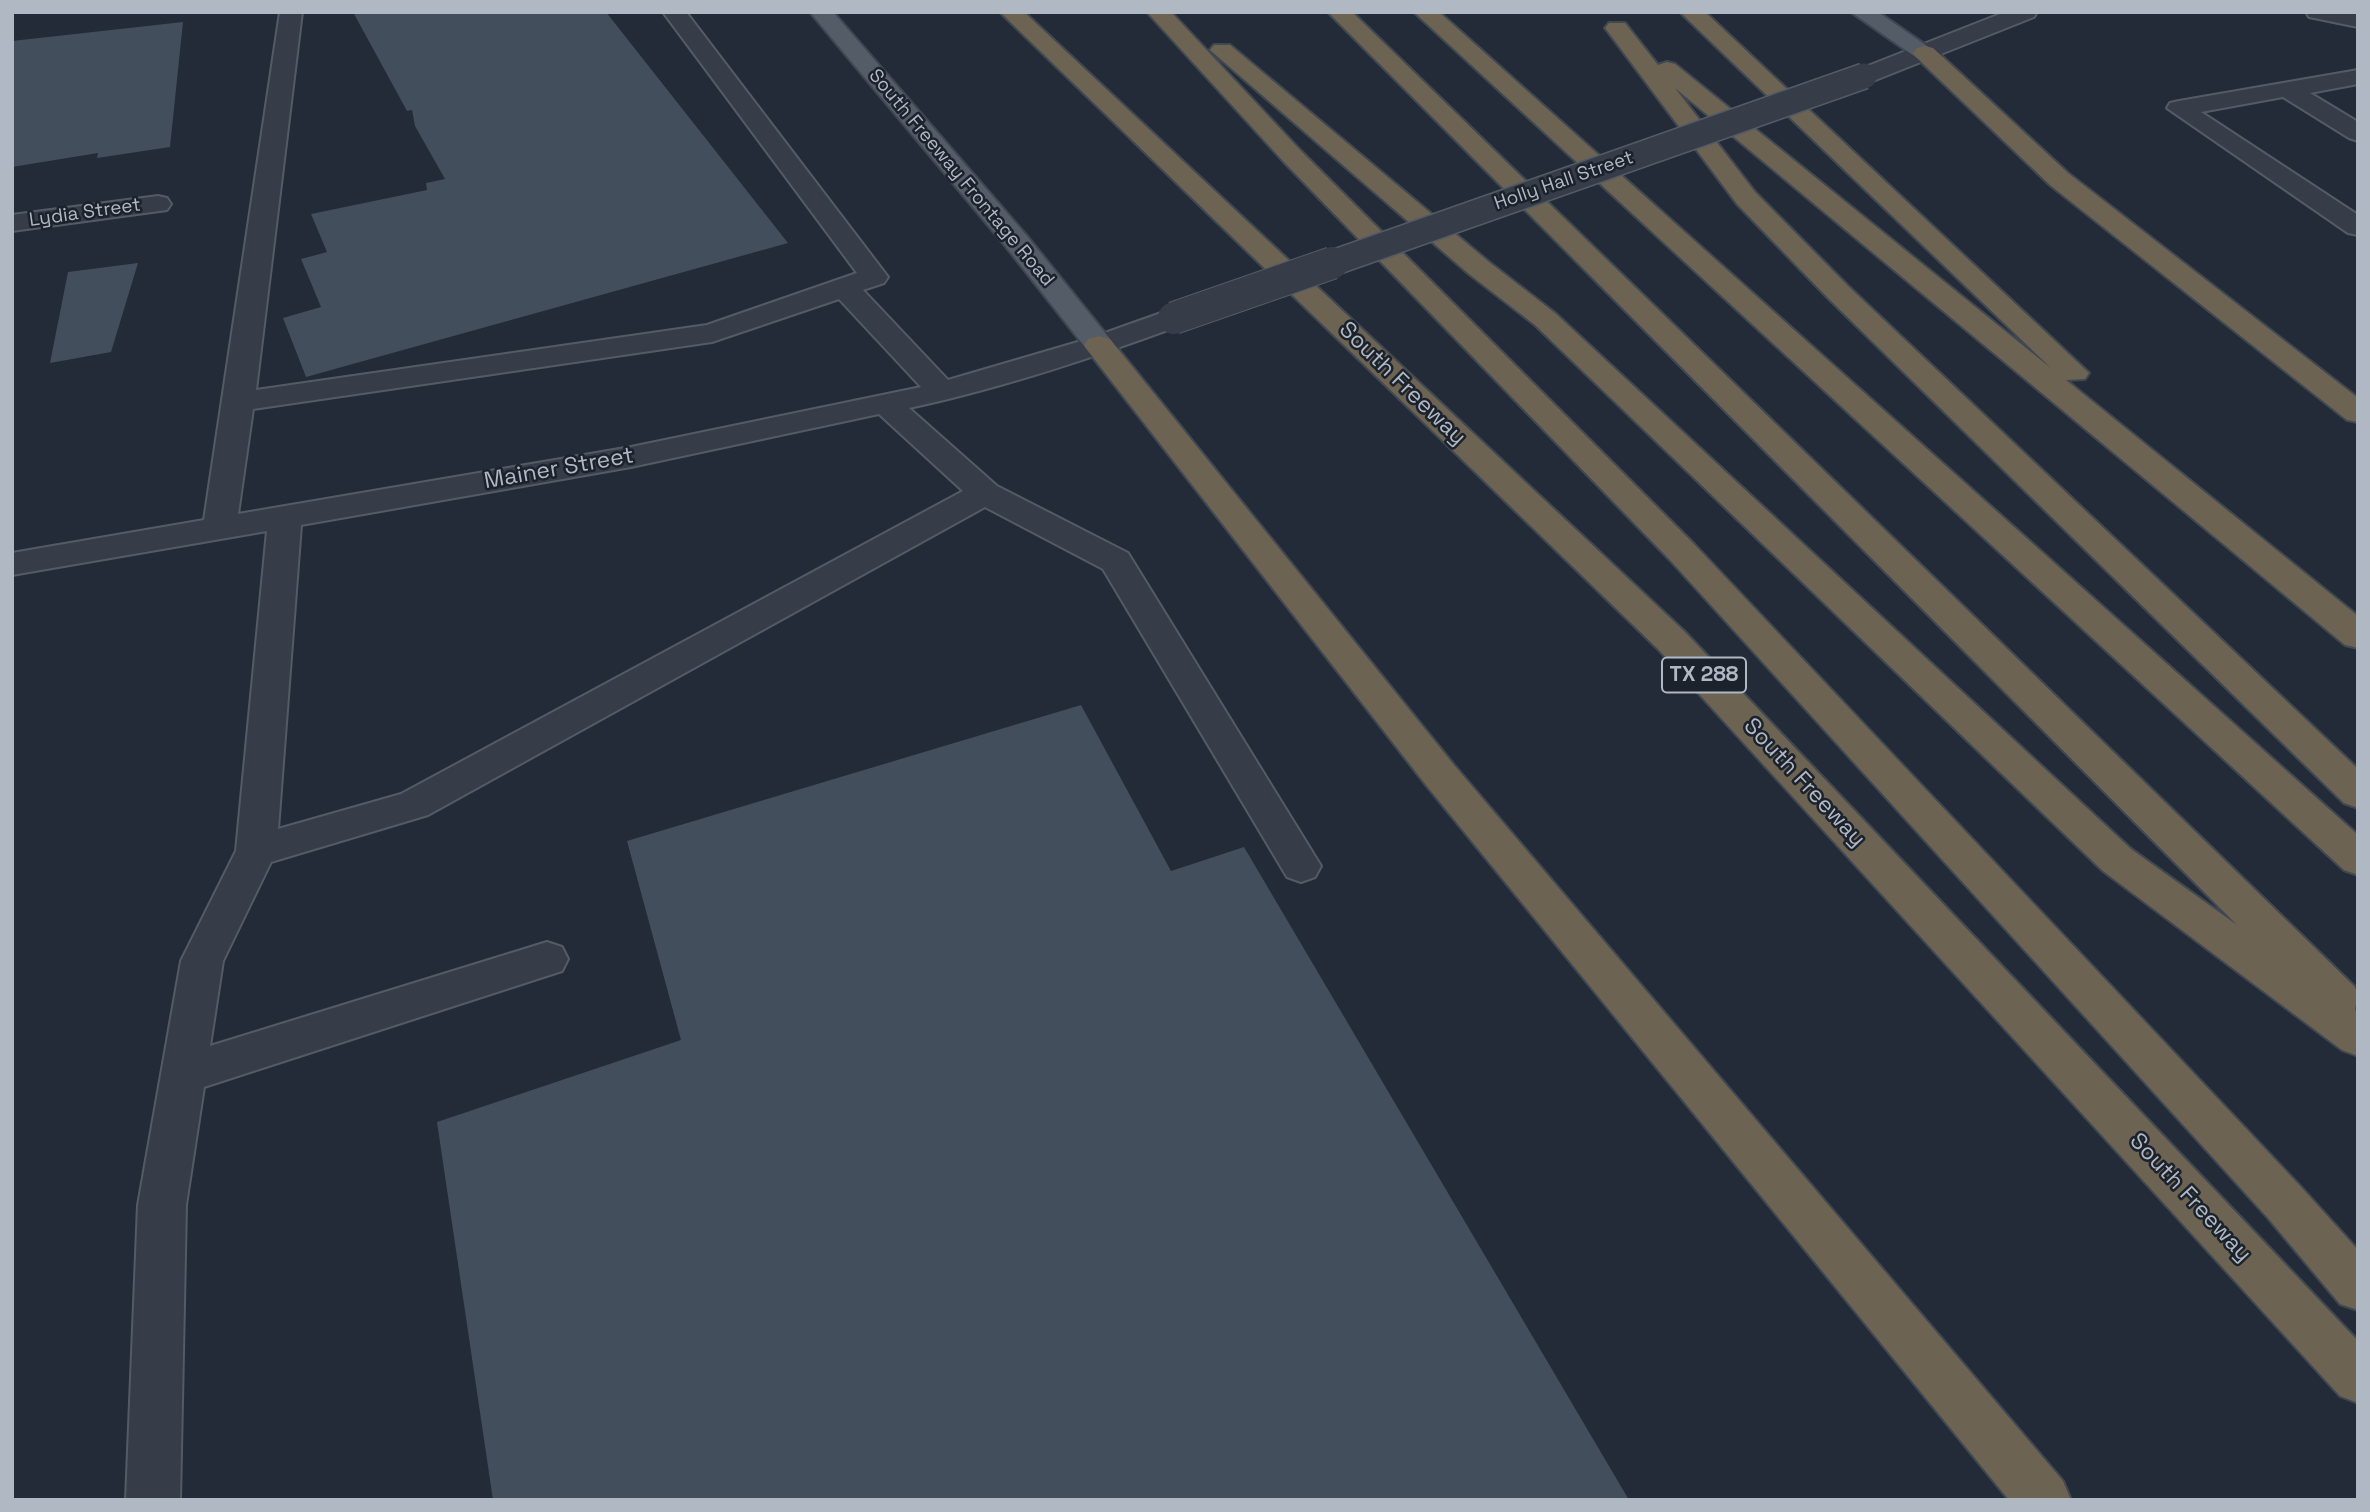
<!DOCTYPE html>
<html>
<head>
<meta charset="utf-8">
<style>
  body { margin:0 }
  #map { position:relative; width:2370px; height:1512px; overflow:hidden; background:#222b37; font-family:"Space Grotesk",sans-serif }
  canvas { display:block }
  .frame { position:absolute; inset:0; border:14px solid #b0b8c4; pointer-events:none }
</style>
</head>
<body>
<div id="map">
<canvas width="2370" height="1512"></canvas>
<div class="frame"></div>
</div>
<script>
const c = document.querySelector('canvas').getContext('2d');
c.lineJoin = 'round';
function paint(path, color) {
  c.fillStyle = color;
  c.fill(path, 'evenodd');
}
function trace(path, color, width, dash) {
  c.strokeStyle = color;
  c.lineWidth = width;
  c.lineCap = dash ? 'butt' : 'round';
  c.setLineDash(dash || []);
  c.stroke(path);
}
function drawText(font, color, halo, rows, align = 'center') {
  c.font = font + ' "Space Grotesk",sans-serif';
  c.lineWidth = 5;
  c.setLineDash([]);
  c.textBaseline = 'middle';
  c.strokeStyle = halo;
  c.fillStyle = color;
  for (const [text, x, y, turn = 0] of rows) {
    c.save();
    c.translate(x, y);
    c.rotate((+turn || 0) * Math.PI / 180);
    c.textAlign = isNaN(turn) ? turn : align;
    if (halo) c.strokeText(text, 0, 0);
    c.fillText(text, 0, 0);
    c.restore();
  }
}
const building = new Path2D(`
  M353 12H606L788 243 306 377 283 318 321 307 301 259 327 252 311 214 427 190 426 183 445 179 415 126 412 110 407 111Z
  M183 22 170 147 97 158 98 153 12 167V41Z
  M138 263 111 352 50 363 68 272Z
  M1081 705 1171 871 1244 847 1629 1500H493L437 1122 681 1040 627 841Z`);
const minor = new Path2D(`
  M280 12H302L256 390 707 325 857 273 663 12H686L888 277 884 283 863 290 948 380 1088 339 1164 312 1174 309 1184 312 1189 318 1184 324C1095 357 1003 388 909 408L997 486 1128 553 1321 866 1315 877 1301 882 1287 877 1103 569 985 507 428 815 271 862 223 961 210 1046 547 942 562 947 568 959 562 971 204 1087 186 1205 180 1500H126L138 1205 181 961 236 851 267 531 12 575V553L204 520ZM839 299 921 387 631 447 238 514 253 409 712 342ZM879 414 963 491 401 794 278 829 301 525 631 467Z
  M2005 12H2037L2034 17 1873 81H1855L1852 76 1855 71Z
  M2306 12 2358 13V27L2309 17Z
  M2358 70V84L2310 93 2358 122V141L2349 138 2283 97 2201 112 2358 215V235L2348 233 2167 108 2170 103 2179 101Z
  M158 196 167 198 171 204 167 210 12 231V215Z`);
const major = new Path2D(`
  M810 12H833L1027 236 1110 339 1114 345 1110 351 1099 354 1088 351 1007 248Z
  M1851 12H1878L1937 53 1933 58H1917Z`);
const highway = new Path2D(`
  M1000 12H1024L1684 631 2358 1341V1403L2340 1396 1658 649Z
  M1147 12H1171L1301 151 1694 544 2302 1188 2358 1250V1310L2340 1304 2268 1218 1670 560 1283 161Z
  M1328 12H1352L2354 986 2358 993 2355 1010 2358 1012V1056L2342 1050 2103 871 1535 325 1469 274 1210 50 1214 45H1230L1489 262 1555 313 2131 849 2237 925Z
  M1414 12H1439L2358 835V875L2344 870Z
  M1680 12H1705L2089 373 2085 379 2066 380 2358 616V648L2345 645 1675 88 1755 192 1848 286 2358 769V808L2344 803 1828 298 1737 204 1609 33 1605 28 1609 23H1625L1658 65 1667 62 1675 64 2052 369Z
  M1925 46 1933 48 2068 173 2358 398V422L2347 420 2050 185 1917 58 1913 53 1917 48Z
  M1099 336 1110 339 1454 765 2063 1481 2071 1500H2009L1426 785 1088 351 1084 345 1088 339Z`);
const minorBridgeFar1 = new Path2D(`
  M1327 265 1864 76`);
const minorBridge = new Path2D(`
  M1174 318 1332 263`);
const farStreetnames = [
  ["South Freeway Frontage Road",961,178,50],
  ["Holly Hall Street",1564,181,-19],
  ["Lydia Street",85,213,-8]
];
const shields = [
  [1704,675,84]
];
const shieldNames = [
  ["TX 288",1704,675]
];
const streetNames = [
  ["South Freeway",1402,384,44],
  ["Mainer Street",559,469,-10],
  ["South Freeway",1804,783,47],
  ["South Freeway",2190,1198,47]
];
paint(building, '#434e5c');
trace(minor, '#535b65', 4);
trace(major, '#3f4651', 4);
trace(highway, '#404852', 4);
paint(minor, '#363d48');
paint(major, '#545c68');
paint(highway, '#6d6353');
trace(minorBridgeFar1, '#535b65', 28, []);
trace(minorBridge, '#535b65', 34, []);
trace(minorBridgeFar1, '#363d48', 25);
trace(minorBridge, '#363d48', 32);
drawText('19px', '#b0b8c4', '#1b222c', farStreetnames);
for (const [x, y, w] of shields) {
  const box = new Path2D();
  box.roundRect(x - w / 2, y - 17.5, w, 35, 5);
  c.fillStyle = '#1b222c';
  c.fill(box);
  trace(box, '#b0b8c4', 2);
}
drawText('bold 21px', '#b0b8c4', null, shieldNames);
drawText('23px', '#b0b8c4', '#1b222c', streetNames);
</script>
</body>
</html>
